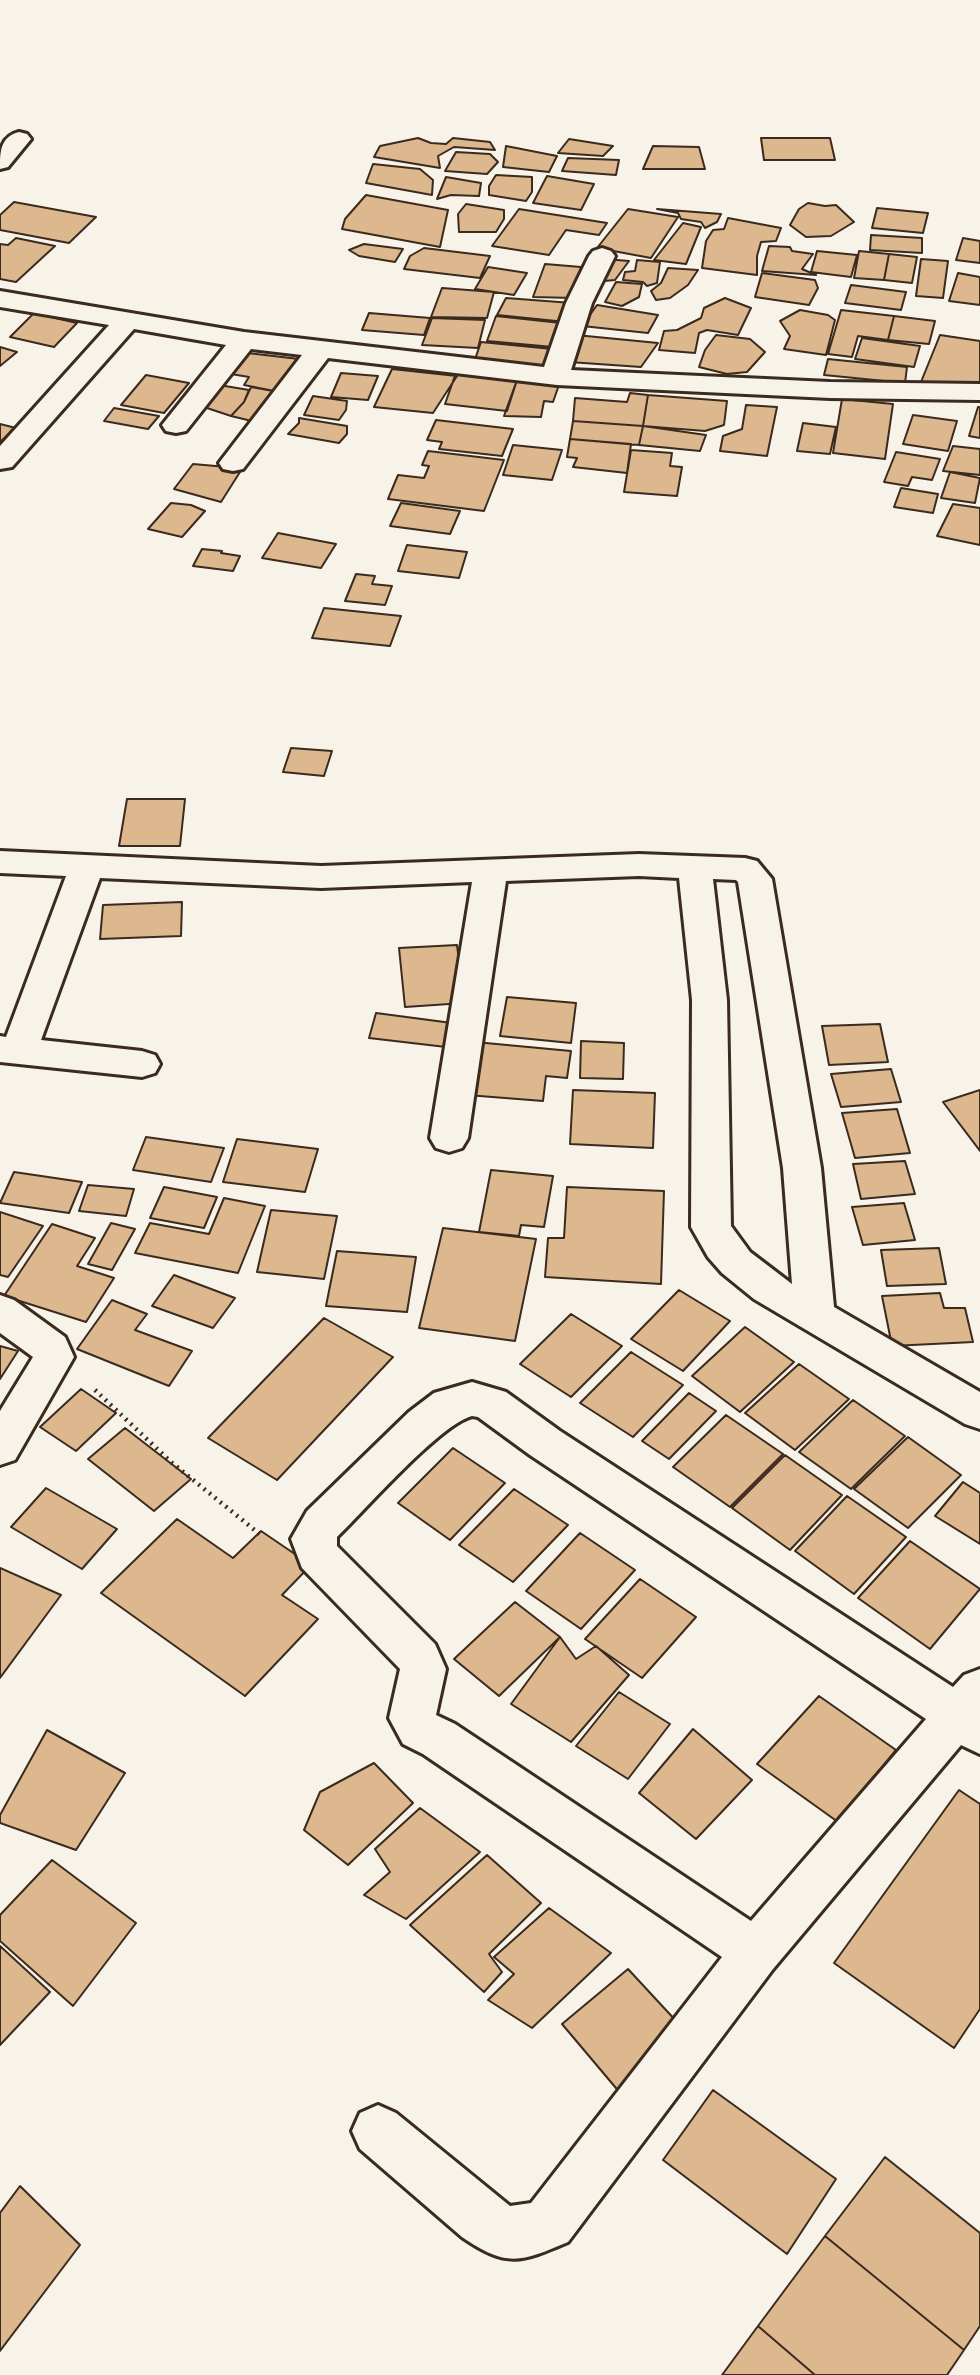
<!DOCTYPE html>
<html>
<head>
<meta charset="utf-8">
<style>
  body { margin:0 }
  canvas { display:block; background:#f7f3e8 }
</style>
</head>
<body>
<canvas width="980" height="2375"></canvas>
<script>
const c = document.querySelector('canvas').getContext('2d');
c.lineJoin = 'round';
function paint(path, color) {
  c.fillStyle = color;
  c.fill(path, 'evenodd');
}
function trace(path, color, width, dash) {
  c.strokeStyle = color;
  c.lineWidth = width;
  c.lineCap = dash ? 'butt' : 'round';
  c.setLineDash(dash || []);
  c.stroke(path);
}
const building = new Path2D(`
  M418 138 431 143 446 144 453 138 490 142 495 150 454 147 438 156 440 168 374 157 380 146Z
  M761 138H830L835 160H764Z
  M569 139 613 146 603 156 558 153Z
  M506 146 557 156 549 172 503 167Z
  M653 146 699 147 705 169H643Z
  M456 152 490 154 498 162 487 174 445 171Z
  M568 158 619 160 616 175 562 171Z
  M373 164 420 169 433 180 432 195 366 183Z
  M496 175 532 177V192L526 201 489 195V186Z
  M547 176 594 184 581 210 533 203Z
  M446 177 481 183 479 196 451 195 437 199Z
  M366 195 448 210 440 247 342 229 345 219Z
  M14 202 96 217 69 243 0 230V215Z
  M808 203 825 206 836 205 854 222 831 236 806 237 790 225 799 209Z
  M466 204 504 210V219L496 232H459L458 214Z
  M877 208 928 213 923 233 872 228Z
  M519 209 607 223 599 235 566 230 549 255 492 246Z
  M628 209 678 217 651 258 597 248Z
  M657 209 721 214 717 222 705 228 701 222 681 219 678 213Z
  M728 218 781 228 776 241 761 242 757 256V275L702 268 706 241 713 230 724 229Z
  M683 223 701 227 686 264 654 260Z
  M871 235 922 238V253L870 250Z
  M16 238 55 246 16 282 0 279V244L8 245Z
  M963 238 980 241V263L956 260Z
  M364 244 403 249 395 262 359 256 349 250Z
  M769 246 790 247 792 251 813 254 802 269 816 275 762 271Z
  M424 248 490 256 480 278 404 269 410 256Z
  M817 251 857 255 851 277 811 272Z
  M859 251 889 254 884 280 854 278Z
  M889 254 917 257 912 283 884 280Z
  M605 259 629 261 615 280 593 282Z
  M921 259 948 261 943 298 916 296Z
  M637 260 660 262 657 283 647 286 643 282 623 280 625 272 635 271Z
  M545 264 581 267 574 298 533 297Z
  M488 267 527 273 514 295 475 289Z
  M668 268 698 270 688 285 670 298 656 300 651 291 661 283Z
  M762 273 815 280 818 288 809 305 755 297Z
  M958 273 980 277V305L949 301Z
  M616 282 642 284 639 297 622 306 605 302Z
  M851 285 906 292 901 310 845 303Z
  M442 288 494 292 487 318 431 317Z
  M506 298 572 303 566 322 497 315Z
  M725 298 751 308 738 335 707 330 699 333 695 353 659 350 664 331 677 330 701 318 704 308Z
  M597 305 658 315 648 333 582 326Z
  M800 310 828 315 835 320 826 355 784 349 790 336 780 321Z
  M841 310 894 316 888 340 858 336 852 357 828 354Z
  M34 313 77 323 54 347 10 337Z
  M369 313 430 318 424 335 362 330Z
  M496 316 561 323 553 347 487 341Z
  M894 316 935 321 929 344 888 340Z
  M432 318 485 320 478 348 422 345Z
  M576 335 658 343 641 367 569 362Z
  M716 335 750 339 765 352 747 372 727 374 699 367 705 350Z
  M940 335 980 341V384L950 386 921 382Z
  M862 338 920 346 914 367 855 359Z
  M481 342 552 349 543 372 473 365Z
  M0 347 17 352 0 366Z
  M239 352 299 359 298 370 279 392 244 385 249 377 225 373Z
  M828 359 907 367 905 383 824 375Z
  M392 369 457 376 433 413 374 407Z
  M457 370 518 377 507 411 445 404Z
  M341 373 378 376 368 400 331 397Z
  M146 375 189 383 164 413 121 405Z
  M518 377 560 382 553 402 544 401 541 417 504 416Z
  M213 384 249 390 244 402 231 416 195 404Z
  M251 387 279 392 260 423 231 416 244 402Z
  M630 393 648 395 643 426 573 421 575 398 627 402Z
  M648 395 727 401 724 425 705 431 643 426Z
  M313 396 347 401 346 410 339 420 304 415Z
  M842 399 893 404 885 459 833 453Z
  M746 405 777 407 767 456 720 451 723 436 742 429Z
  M978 407H980V438L969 436Z
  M114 408 159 416 148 429 104 421Z
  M913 415 957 421 948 451 903 444Z
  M299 418 347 426V434L339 443 288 434 299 423Z
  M436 420 513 429 502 456 439 449 442 442 427 440Z
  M573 421 643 426 639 445 570 439Z
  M803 423 836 427 830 454 797 451Z
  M0 424 16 428 0 442Z
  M643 426 706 435 700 451 639 445Z
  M570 439 631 444 627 473 573 467 577 458 567 457Z
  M513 445 562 450 552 480 503 475Z
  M953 446 980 449V475L943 471Z
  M631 450 672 453 670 466 682 467 677 496 624 492Z
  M428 451 504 460 484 511 388 499 398 475 424 478 429 466 422 465Z
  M896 452 940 459 932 480 912 477 908 486 884 482Z
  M193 464 227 467 240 472 221 502 174 489Z
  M950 472 980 478 975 503 941 498Z
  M901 488 938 494 933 513 894 507Z
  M171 503 191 505 205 511 182 537 148 529Z
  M401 503 460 511 450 534 390 526Z
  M953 504 980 508V545L937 536Z
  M278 533 336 544 321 568 262 558Z
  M407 545 467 552 459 578 398 571Z
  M202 549 222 551 221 553 240 556 233 571 193 566Z
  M356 574 375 576 372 584 392 586 385 605 345 601Z
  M324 608 401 616 390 646 312 638Z
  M291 748 332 751 324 776 283 772Z
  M127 799H185L180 846H119Z
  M182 902 181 936 100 939 103 905Z
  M457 945 464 1003 405 1007 399 948Z
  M507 997 576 1003 571 1043 500 1036Z
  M376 1013 452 1023 446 1047 369 1038Z
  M880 1024 888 1062 829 1065 822 1026Z
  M581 1041 624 1043 623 1079 580 1078Z
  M475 1042 571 1051 567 1078 546 1076 543 1101 467 1095Z
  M891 1069 901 1102 841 1107 831 1074Z
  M573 1090 655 1093 653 1148 570 1144Z
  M980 1090V1151L943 1102Z
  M897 1109 910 1153 855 1158 842 1113Z
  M146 1137 224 1148 211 1182 133 1170Z
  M237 1139 318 1149 305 1192 223 1182Z
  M905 1161 915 1194 861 1199 853 1164Z
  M491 1170 553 1176 544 1227 521 1225 519 1236 479 1232Z
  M14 1172 82 1182 69 1213 0 1203Z
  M88 1185 134 1189 126 1216 79 1211Z
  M164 1187 217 1197 204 1228 150 1218Z
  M567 1187 664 1191 661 1284 545 1277 548 1238H564Z
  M224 1198 265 1206 238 1273 135 1253 150 1223 209 1234Z
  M904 1203 915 1240 863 1245 852 1207Z
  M271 1210 337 1216 324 1279 257 1272Z
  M0 1212 43 1226 8 1277 0 1275Z
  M111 1223 135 1229 112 1270 88 1264Z
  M52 1224 95 1238 77 1266 114 1278 86 1322 4 1296Z
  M443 1228 536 1239 515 1341 419 1328Z
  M939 1248 946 1284 887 1286 881 1250Z
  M337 1251 416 1257 407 1312 326 1306Z
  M174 1275 235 1298 213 1328 152 1306Z
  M679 1290 730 1321 683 1371 631 1339Z
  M940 1293 944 1308H965L973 1342 892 1346 882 1296Z
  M112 1300 147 1314 135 1330 192 1351 169 1386 77 1349Z
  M571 1314 622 1346 571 1397 520 1364Z
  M324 1318 393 1357 277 1480 208 1438Z
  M745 1327 794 1362 740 1412 692 1376Z
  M0 1346 18 1351 0 1379Z
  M631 1352 683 1385 633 1437 580 1403Z
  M799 1364 849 1399 795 1450 745 1413Z
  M81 1389 116 1413 76 1451 40 1427Z
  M689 1393 716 1411 669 1459 642 1441Z
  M853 1400 905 1436 851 1489 799 1452Z
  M726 1415 783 1454 730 1507 673 1467Z
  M125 1428 191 1479 154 1511 88 1459Z
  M908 1437 961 1475 908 1528 854 1489Z
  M453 1448 505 1483 450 1540 398 1503Z
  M785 1455 842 1495 790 1550 732 1508Z
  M963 1482 980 1493V1544L935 1516Z
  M46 1488 117 1529 82 1569 11 1527Z
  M514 1489 568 1525 513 1582 459 1545Z
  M847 1496 906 1537 854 1594 795 1551Z
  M177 1519 233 1558 261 1531 311 1565 282 1595 318 1619 245 1696 101 1593Z
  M580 1533 635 1570 581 1629 526 1591Z
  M910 1541 980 1589 930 1649 858 1598Z
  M0 1568 61 1595 0 1678Z
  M640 1579 696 1617 642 1678 585 1639Z
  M515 1602 560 1637 499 1696 454 1659Z
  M560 1637 576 1659 596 1646 629 1675 571 1742 511 1704Z
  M619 1692 670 1724 628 1779 576 1746Z
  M819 1696 896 1750 838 1822 757 1764Z
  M693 1729 752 1780 696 1839 639 1793Z
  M47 1730 125 1773 76 1850 0 1823V1815Z
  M374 1763 413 1803 348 1865 304 1830 320 1792Z
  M959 1790 980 1804V2009L954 2048 834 1963Z
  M420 1808 480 1852 406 1919 364 1895 390 1872 375 1849Z
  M487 1855 541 1903 489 1954 502 1972 484 1992 410 1925Z
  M52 1860 136 1923 73 2006 0 1941V1915Z
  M549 1908 611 1953 532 2028 488 2000 514 1974 494 1957Z
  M0 1946 50 1992 0 2045Z
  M628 1969 690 2036 621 2094 562 2024Z
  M713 2090 836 2179 787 2254 663 2160Z
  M885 2157 980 2233V2326L964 2350 825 2236Z
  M20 2186 80 2245 0 2351V2213Z
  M825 2236 964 2350 947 2375H815L758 2326Z
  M758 2326 815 2375H722Z`);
const path = new Path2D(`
  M95 1390 171 1462 262 1536`);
const street = new Path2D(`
  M19 132 27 134 31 139 8 167 0 169C0 152 0 137 19 132Z
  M602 248 611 251 615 256 592 303 571 370 830 382 980 384V400L830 398 557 385 328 358 243 469 233 471 223 469 219 463 302 355 251 349 186 431 176 433 166 431 162 425 226 345 134 329 12 467 0 469V446L109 325 0 307V291L244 332 544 367 566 303 589 256 593 251Z
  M0 851 321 866 639 854 745 858 757 861 772 879 821 1168 834 1307 980 1392V1429L965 1424 754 1299 722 1273 708 1257 691 1227 692 1000 679 878 639 876 506 881 468 1138 462 1148 449 1152 436 1148 430 1138 472 882 321 888 100 878 41 1040 142 1051 155 1055 160 1064 155 1073 142 1077 0 1062V1036L6 1037 66 876 0 873ZM713 879 736 880 738 882 783 1168 792 1284 750 1252 731 1226 727 1000Z
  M0 1295 14 1300 65 1337 74 1357 15 1460 0 1465V1411L33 1357 0 1333Z
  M472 1382 506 1392 560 1431 953 1687 964 1675 980 1669V1754L961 1745 773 1969 568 2242C521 2262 507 2268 462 2237L360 2149 352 2131 360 2113 378 2105 396 2113 510 2206 531 2203 722 1957 423 1754 403 1744 389 1718 400 1669 302 1568 291 1539 307 1511 409 1412 434 1393ZM472 1416 478 1417 530 1455 926 1719 751 1921 455 1724 436 1715 446 1669 435 1644 337 1546V1537C365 1510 440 1424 472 1416Z`);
paint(building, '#ddb78e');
trace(building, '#3b2a1e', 2);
trace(street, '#3b2a1e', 6);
trace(path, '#3b2a1e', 4.5, [2, 5]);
paint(street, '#f7f3e8');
</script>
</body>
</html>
